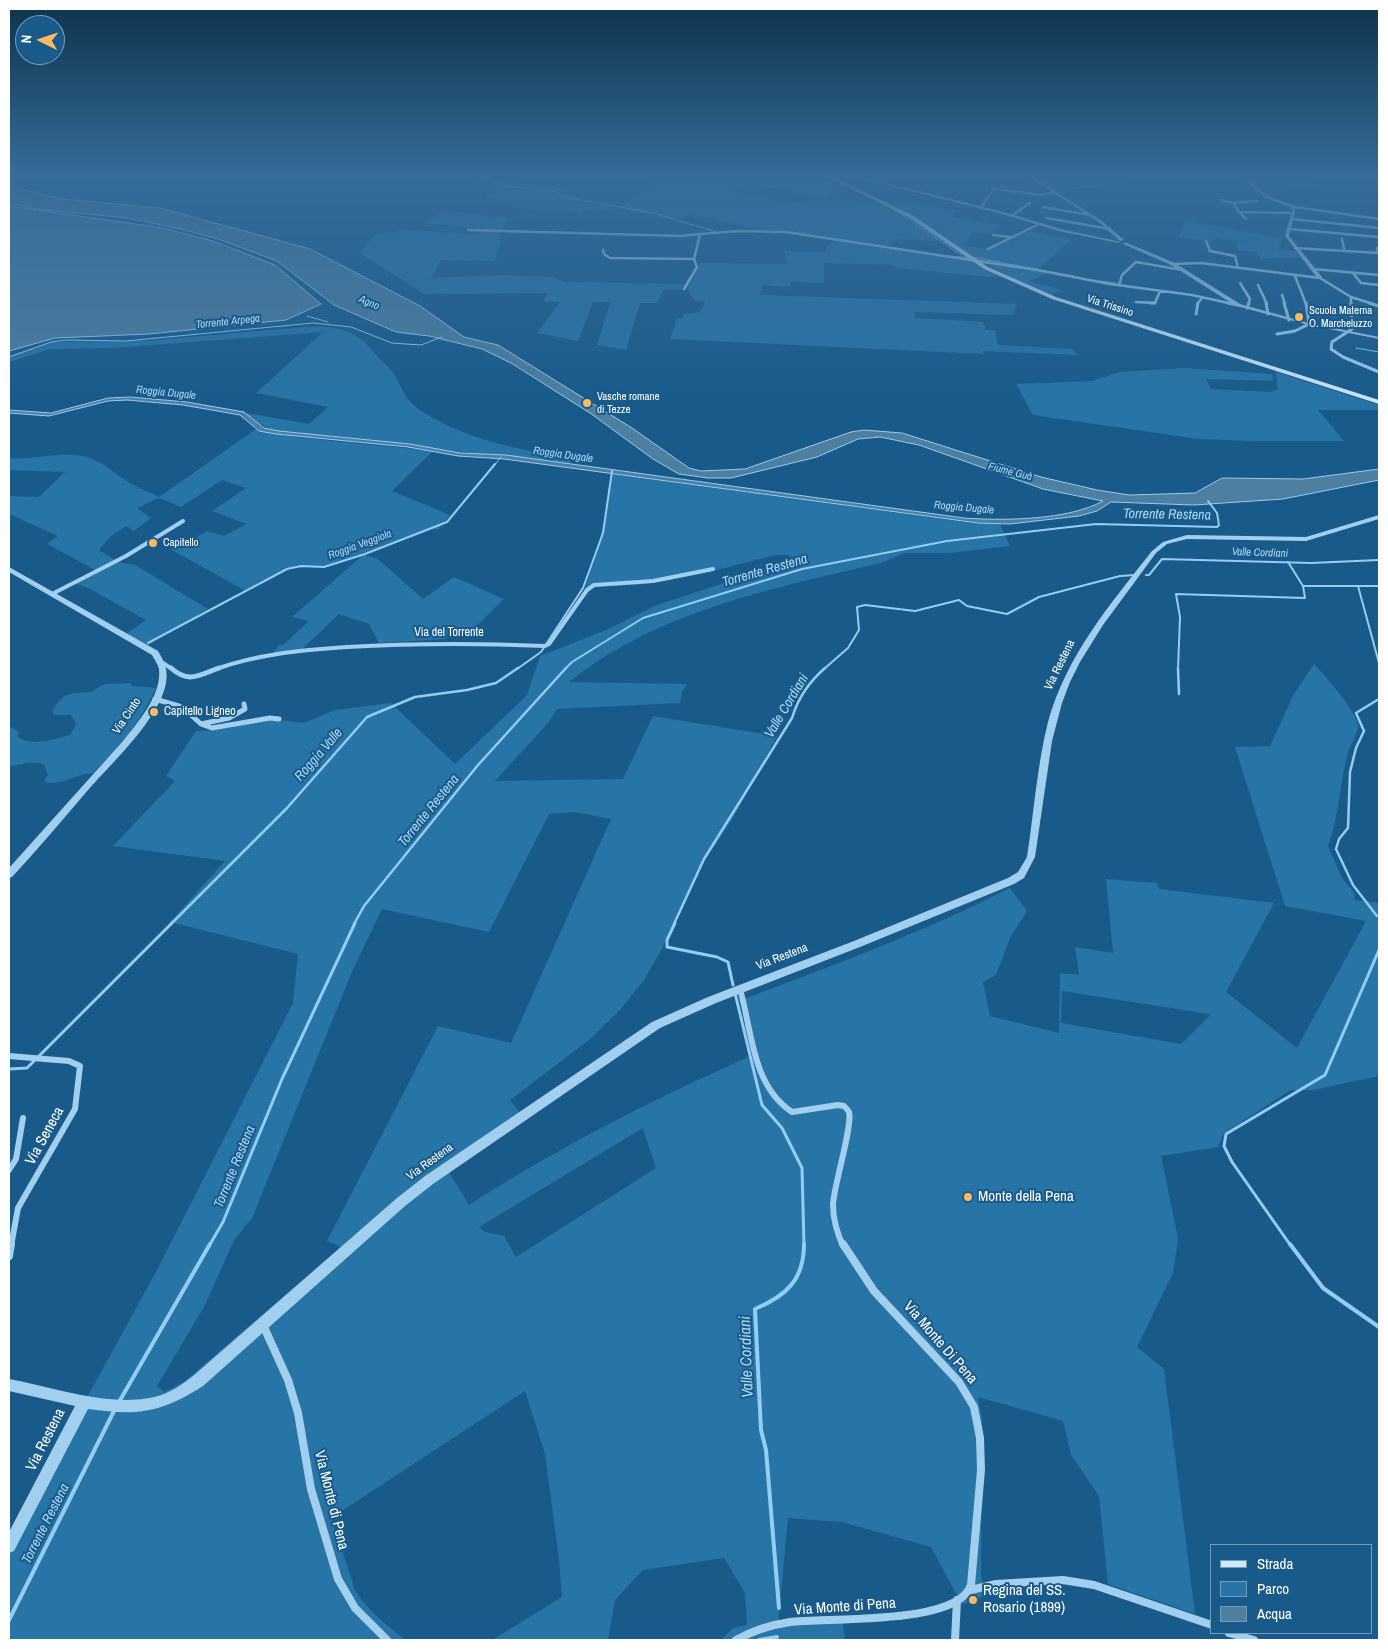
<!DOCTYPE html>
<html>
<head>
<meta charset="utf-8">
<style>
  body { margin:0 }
  #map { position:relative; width:1388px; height:1649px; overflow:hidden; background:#185b8b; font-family:"Archivo Narrow",sans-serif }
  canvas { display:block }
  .frame { position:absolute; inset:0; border:10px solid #fff; pointer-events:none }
  .legend { position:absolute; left:1210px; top:1544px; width:162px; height:90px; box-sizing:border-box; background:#185b8b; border:1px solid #749db9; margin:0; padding:6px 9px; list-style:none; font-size:15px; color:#fff }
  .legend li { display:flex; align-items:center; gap:10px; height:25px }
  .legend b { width:25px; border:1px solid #749db9 }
  .north { position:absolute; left:15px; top:15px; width:50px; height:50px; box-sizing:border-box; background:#185b8b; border:1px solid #749db9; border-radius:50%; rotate:274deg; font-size:14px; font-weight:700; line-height:20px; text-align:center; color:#fff }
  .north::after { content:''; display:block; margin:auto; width:18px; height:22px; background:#ffb95f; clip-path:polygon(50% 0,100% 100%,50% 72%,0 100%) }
</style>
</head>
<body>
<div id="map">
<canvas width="1388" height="1649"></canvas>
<div class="frame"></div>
<ul class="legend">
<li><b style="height:6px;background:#cfe8fa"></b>Strada</li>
<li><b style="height:14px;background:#2774a7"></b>Parco</li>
<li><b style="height:14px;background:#4e7ea0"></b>Acqua</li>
</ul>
<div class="north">N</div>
</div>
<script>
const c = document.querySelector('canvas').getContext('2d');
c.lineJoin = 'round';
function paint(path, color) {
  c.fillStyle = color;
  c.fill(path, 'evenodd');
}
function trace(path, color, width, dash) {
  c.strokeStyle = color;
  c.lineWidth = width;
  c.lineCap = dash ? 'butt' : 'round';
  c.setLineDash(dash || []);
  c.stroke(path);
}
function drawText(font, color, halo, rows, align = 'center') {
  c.font = font + ' "Archivo Narrow",sans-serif';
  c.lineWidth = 4;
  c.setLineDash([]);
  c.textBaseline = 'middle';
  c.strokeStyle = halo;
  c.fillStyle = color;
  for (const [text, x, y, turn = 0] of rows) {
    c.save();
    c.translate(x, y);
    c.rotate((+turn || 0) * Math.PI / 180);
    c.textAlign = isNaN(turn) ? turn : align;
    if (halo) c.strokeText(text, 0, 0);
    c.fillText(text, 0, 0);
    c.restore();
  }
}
const green = new Path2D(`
  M467 175H525L512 183 573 189 558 193 566 198 617 209 603 211 582 210 580 212 512 208 516 203 484 199 501 186Z
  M637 175C649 175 715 177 721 175H796L849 187 820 197 885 205 941 241 897 239 887 248 785 231 755 229 690 214 679 220 650 213 620 209V205L659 184ZM749 184 816 196V197L795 204 731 191Z
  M1067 175H1113L1128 184 1057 191 1034 178Z
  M1242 175H1379V178H1310L1318 187 1252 185Z
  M895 201 958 210 952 217 1001 225 991 235 973 232 964 245 988 249 1027 230 1071 240 1037 270 1048 273 1029 281 1061 290 1052 295C993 273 943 237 891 203Z
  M444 211 509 218C496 234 503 243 495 261L441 260 431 278 500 275 554 277 564 282 684 284 681 289 663 290 658 303H640L626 350 597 345 610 302H593L578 341 537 333 560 302 544 301 548 293 424 294 360 253C365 247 372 235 380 233 390 230 392 236 403 229L478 235 484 229 426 223Z
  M1186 221 1282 238 1279 249 1296 251 1301 258H1270L1262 260 1256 252 1238 251 1236 242 1247 243 1218 238 1209 242 1179 237Z
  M834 241 971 261 1002 278 895 268 894 265 824 263V283L791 282 790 287 763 285 760 295 1017 304 1013 315 915 312V318L983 322 986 330H995L998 345 1072 349 1077 355 983 351 984 354 670 339 677 318 683 319 684 314 700 312 705 302 694 300 687 289 699 267 698 263 788 264 784 251 825 252 827 246Z
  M305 327C340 326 356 329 378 357 382 362 388 366 392 371 403 387 402 397 420 410 465 440 520 450 572 458L569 464 279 431C264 428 258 423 246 413L309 424 328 407 256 393 323 332 114 348 50 349 9 362V356L51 342 144 341Z
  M1184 368 1272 374 1273 381 1206 379 1211 389 1271 392 1278 389 1276 372 1379 405V410H1318L1344 441H1253L1198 439 1033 415 1016 384 1092 381 1120 372Z
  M256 429 295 437 433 451 392 491 450 515 439 529H433L364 555 378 559 423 599 454 577 504 599 472 631 448 632 446 639 379 643 369 624 339 614 300 651 273 653 279 645H283L309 621 292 617 362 556 323 567 293 568 282 571 244 590 170 549 179 548 207 531 224 536 246 524 212 511 246 488 222 480 181 507 159 498 137 508 151 518 134 531 126 526 110 537 99 550 118 562 135 565 208 609 148 645 126 634 146 620 88 588 74 583 97 571 47 544 58 536 9 514V496L39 497 65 472 9 470V458C31 460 52 453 74 455 92 456 102 463 115 473 127 483 145 490 159 497Z
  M612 474 964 522 1000 524 1010 546 949 553H904L881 563C773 588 658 611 569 682L687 684 682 692 680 703 557 709 548 723 495 781 623 779 653 716 777 736 733 818 699 869 662 949 644 980 620 1010 589 1040 510 1100 520 1113 444 1164 469 1205C560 1146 656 1098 755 1054L744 999C834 965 924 932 1010 888L1027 911 1010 938 996 975 983 982 990 1016 1059 1033 1060 973 1079 975 1075 947 1113 953 1106 879 1157 883 1159 889 1274 903 1226 992 1297 1048 1366 921 1285 906 1235 747 1270 746 1294 694 1314 664C1324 675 1359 713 1358 727 1357 735 1351 744 1348 752 1340 783 1339 816 1328 846L1342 878 1354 892 1355 900 1379 903V1076L1313 1090H1291L1224 1133 1218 1147 1161 1156 1178 1239 1173 1273 1137 1347 1164 1369 1195 1614 1108 1584 1099 1496 1071 1455 1063 1421 978 1397 982 1420 981 1574 984 1596 976 1599 977 1602 972 1604 970 1601 962 1605 931 1547 842 1522 788 1518 778 1625 842 1617 845 1640H721L733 1628 747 1625 745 1593 724 1558 643 1570 615 1600 608 1640H492L562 1597 559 1559 545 1454 525 1391 331 1518 352 1580C354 1601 389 1626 405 1640H9V1540L157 1270 293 1003 298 954 170 922 225 861 113 846 175 781 166 776 196 731 218 730 270 719 304 723 335 710 391 703 455 764 527 695 540 656 604 631 657 605 797 559 787 555H776C735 565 693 577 651 583 629 587 607 584 585 589L604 524ZM575 812 611 819 511 1043 438 1026 327 1241 341 1247 185 1381 164 1392 157 1386 205 1305 234 1240 252 1218 354 967 382 909 489 932 549 814ZM1062 991 1209 1014 1210 1015 1181 1044 1061 1023ZM643 1128 656 1168 516 1257 504 1236 485 1232 479 1227Z
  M130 683 132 686 156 688C141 722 119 747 93 773 75 774 65 784 48 783L44 781 48 775 44 765C30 759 23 766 9 766V726L19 732 17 736C30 747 51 740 67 736L71 734 76 724 71 715H54L52 712C64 691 68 694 90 692 96 691 98 686 103 685 111 683 121 684 130 683Z`);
const water = new Path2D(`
  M9 186 62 199 160 208 310 249 420 306 464 337 498 345 632 428 689 468 701 471 745 469 851 432 864 430 902 433 1041 477 1097 490 1129 495 1195 493 1222 478 1303 479 1379 469V480L1283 499 1194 505 1111 502 1097 511 1079 516 1010 524 978 523 504 459 458 456 408 447 276 434 259 431 240 415 183 405 127 400 108 401 49 416 9 413V410L51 413 108 398 130 397 187 402 244 412 264 428 279 431 410 444 460 453 506 455 964 518C1004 521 1069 520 1103 501L1043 489 919 445 880 437 858 439 817 457 731 478H708L679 474 653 459 590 413 511 363 482 349 429 336 396 332 334 305 277 261 218 239 181 229 127 218 37 209 9 203Z
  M9 206 163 228 213 241 275 265 321 304 286 320 149 334 55 338 9 351Z`);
const streamFar4 = new Path2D(`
  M463 175 507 186 553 191 564 197 653 213 716 232
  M822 175 835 180
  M852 175 867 179
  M509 185 525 175
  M895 210 961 255
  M947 256 977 258 1073 276
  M1100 281 1116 283
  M307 316 328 322
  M1356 348 1379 352
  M9 357 51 342 66 340 126 341 313 323 351 327 392 343 421 345 442 337
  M494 466 501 457`);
const streamFar3 = new Path2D(`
  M1146 575H1149L1162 559 1311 563 1379 560
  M1303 586H1358
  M1379 586H1358L1379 663
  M148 643 287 569 301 566 324 567 365 554 447 522 495 464
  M517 669 541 652 583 588 603 533 612 471
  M565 669 572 662 643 618 802 569 947 541 1096 524 1217 527 1219 525 1217 513 1208 501
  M824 669 848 648 859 630 857 607 865 605 915 611 959 600 967 606 1007 614 1039 597 1120 576 1134 575
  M1178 669 1180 617 1176 594 1305 598 1303 586 1288 562`);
const streamFar2 = new Path2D(`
  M1178 668 1179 694
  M1377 916 1353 885 1336 849 1339 839 1348 828 1350 772 1356 748 1364 731 1356 713 1379 699
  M171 924 287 808 367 717 415 697 467 690 496 683 518 668
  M354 924 364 906 478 765 566 668
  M674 924 704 859 792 718C798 698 810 681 825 668`);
const streamFar1 = new Path2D(`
  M675 923 667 940V947L717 957 728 962 733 985
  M735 993 762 1105 782 1128 802 1168 804 1246
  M9 1069 27 1068 172 923
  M209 1246 223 1222 282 1079 355 923
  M1291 1246 1232 1162 1224 1146 1226 1134 1325 1075 1379 950`);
const stream = new Path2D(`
  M1290 1244 1323 1288 1379 1327
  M119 1402 210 1244
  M779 1608 766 1450 761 1430 755 1309C786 1296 804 1280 804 1244
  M9 1620 115 1409
  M759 1640 777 1637`);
const minorFar5 = new Path2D(`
  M846 175 859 178
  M1221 200 1233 203 1239 212
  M1233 203 1257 201
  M1043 207 1090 215
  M1295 207 1379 219
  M980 208 994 189 1041 195 1055 192
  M1012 215 1030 203
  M1046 218 1110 229
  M1246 219 1239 212 1294 213
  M1292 219 1379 228
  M1289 229 1379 237
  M468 230 681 236 700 234
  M993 235 1011 237
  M1342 239 1344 249
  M1206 241 1210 251 1235 256 1238 268
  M1295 248 1378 253 1377 248
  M988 249 1039 224
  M603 250 604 254 610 258 694 259
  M1173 264 1201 263 1320 278 1351 297 1373 304
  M1313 269 1379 275
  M1353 273 1361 283 1379 285
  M1295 276 1306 304
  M1240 283 1250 299 1248 304
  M1119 285 1122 275 1136 262 1182 270
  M1258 285 1267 304
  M684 289 697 267 694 259 700 234 738 231 786 232 1037 270 1110 284 1192 295 1233 304
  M1282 295 1285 304
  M1351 297V304
  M1136 302 1155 303 1160 291
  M1197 304 1203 297`);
const minorFar4 = new Path2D(`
  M1150 303H1155
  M1228 303 1238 305
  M1266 303 1268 314
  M1284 303 1289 320
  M1351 303 1352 329 1332 342 1331 349 1343 357 1379 372
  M1369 303 1379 306
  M1247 308 1249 303
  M1196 314 1198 303
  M1277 334 1295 331 1309 324 1306 303`);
const minorFar3 = new Path2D(`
  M52 594 126 556 183 521
  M163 663 172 669
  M216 669C258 654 303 650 347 647 414 643 478 643 545 646L549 644 587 590 594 585 653 581 713 569`);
const minorFar2 = new Path2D(`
  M171 668C189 684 199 675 219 668
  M155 699 182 707 201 724 212 728 270 718 279 719
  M201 724 229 718 245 709 244 704`);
const minorFar1 = new Path2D(`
  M740 989C752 1031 752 1086 792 1112L838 1105 844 1106C846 1108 848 1110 849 1112 853 1125 834 1185 833 1204 833 1219 837 1233 843 1246
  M9 1056 69 1061 80 1066 75 1109 18 1208 11 1246
  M9 1170 16 1159 23 1118`);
const minor = new Path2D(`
  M9 1256 11 1244
  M263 1325 288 1380 298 1413 311 1489 338 1579 355 1608 387 1640
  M971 1590 996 1584 1063 1580 1094 1585 1212 1625
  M1229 1633 1254 1640
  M736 1640C754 1630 770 1625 790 1622 827 1617 958 1626 971 1585L981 1470 980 1438 974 1407 959 1382 874 1291 843 1244
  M955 1640 957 1600`);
const tertiary = new Path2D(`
  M826 175 866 178 1004 212 1061 229 1121 242 1119 243 1059 231 1002 214 866 180Z
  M1026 175H1030L1102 221 1124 240 1120 241 1100 223Z
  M1238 175H1242L1268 196 1296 206 1289 236 1322 277V279H1318L1285 236 1293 208 1266 198Z
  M1125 242 1175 263 1240 304 1309 323 1379 337V339L1309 325 1236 306 1171 265 1123 244Z
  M1379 515V519L1306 541 1187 539 1167 544 1156 553 1103 625 1080 662 1070 682 1062 703 1052 741 1035 857 1024 878 1014 884 860 947 716 1003 660 1028 433 1184 405 1206 203 1386C161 1413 137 1416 88 1409L14 1551 9 1553V1532L75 1406 9 1391V1379C54 1387 118 1411 164 1394 174 1390 184 1383 193 1376L397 1198 425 1176 652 1022 708 997 854 941 1008 878 1018 872 1027 857C1034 812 1037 766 1048 722 1066 656 1111 603 1152 551L1163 542 1187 535 1306 537Z
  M9 567 158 651C165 663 168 669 166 683 160 718 111 764 88 790 63 819 38 849 12 877L9 878V868L123 741C138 722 162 695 159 669 158 664 154 659 152 655L9 572Z`);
const secondary = new Path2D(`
  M824 175H829L912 215 988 267 1056 297 1379 400V404L1052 299 984 269 908 217Z`);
const markers = [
  [1299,317,5,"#ffb95f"],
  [587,403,5,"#ffb95f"],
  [153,543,5,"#ffb95f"],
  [154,712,5,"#ffb95f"],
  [968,1197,5,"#ffb95f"],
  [973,1600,5,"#ffb95f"]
];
const farWaternames = [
  ["Agno",369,303,23],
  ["Torrente Arpega",228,322,-6],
  ["Roggia Dugale",166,393,6],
  ["Roggia Dugale",563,455,8],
  ["Fiume Guà",1010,472,14],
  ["Roggia Dugale",964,508,5],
  ["Roggia Veggiola",360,545,-20],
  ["Valle Cordiani",1260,553,2]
];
const farStreetnames = [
  ["Via Trissino",1110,306,18]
];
const farPoinames = [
  ["Scuola Materna",1309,311],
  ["O. Marcheluzzo",1309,324],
  ["Vasche romane",597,397],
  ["di Tezze",597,410],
  ["Capitello",163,543]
];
const streetNames = [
  ["Via del Torrente",449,633],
  ["Via Restena",1060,665,-64],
  ["Via Cinto",127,716,-56],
  ["Via Restena",782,957,-21],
  ["Via Restena",430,1162,-36]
];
const poiNames = [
  ["Capitello Ligneo",164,712]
];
const waterNames = [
  ["Torrente Restena",1167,515,1],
  ["Torrente Restena",765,571,-16],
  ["Valle Cordiani",787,706,-59],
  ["Roggia Valle",319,755,-49],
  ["Torrente Restena",429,811,-51],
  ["Torrente Restena",235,1167,-68],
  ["Torrente Restena",46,1524,-63]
];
const nearStreetnames = [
  ["Via Seneca",45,1136,-61],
  ["Via Monte Di Pena",940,1343,49],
  ["Via Restena",46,1440,-63],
  ["Via Monte di Pena",331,1500,76],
  ["Via Monte di Pena",845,1607,-4]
];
const nearPoinames = [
  ["Monte della Pena",978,1197],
  ["Regina del SS.",983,1591],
  ["Rosario (1899)",983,1608]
];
const nearWaternames = [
  ["Valle Cordiani",747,1357,-92]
];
paint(green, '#2774a7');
paint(water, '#4e7ea0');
trace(water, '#94cdf1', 1);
trace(streamFar4, '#94cdf1', 1);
trace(streamFar3, '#94cdf1', 2);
trace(streamFar2, '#94cdf1', 2.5);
trace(streamFar1, '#94cdf1', 3);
trace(stream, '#94cdf1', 4);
trace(minorFar5, '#a2cfee', 2.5);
trace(minorFar4, '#a2cfee', 3);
trace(minorFar3, '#a2cfee', 4);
trace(minorFar2, '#a2cfee', 5);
trace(minorFar1, '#a2cfee', 6);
trace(minor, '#a2cfee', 8);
paint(tertiary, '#a2cfee');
paint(secondary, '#cfe8fa');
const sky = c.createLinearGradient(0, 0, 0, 406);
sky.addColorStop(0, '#0d324c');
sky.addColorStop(0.43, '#376c98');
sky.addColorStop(1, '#376c9800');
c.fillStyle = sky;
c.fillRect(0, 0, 1388, 406);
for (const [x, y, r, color] of markers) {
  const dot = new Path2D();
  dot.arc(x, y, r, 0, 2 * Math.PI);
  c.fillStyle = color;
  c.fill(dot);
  trace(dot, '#185b8b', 2);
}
drawText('italic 11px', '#add9f5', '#185b8b', farWaternames);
drawText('11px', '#fff', '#185b8b', farStreetnames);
drawText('11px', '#fff', '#185b8b', farPoinames, 'left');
drawText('12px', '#fff', '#185b8b', streetNames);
drawText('12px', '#fff', '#185b8b', poiNames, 'left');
drawText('italic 14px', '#add9f5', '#185b8b', waterNames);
drawText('15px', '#fff', '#185b8b', nearStreetnames);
drawText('15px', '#fff', '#185b8b', nearPoinames, 'left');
drawText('italic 16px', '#add9f5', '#185b8b', nearWaternames);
</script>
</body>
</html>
